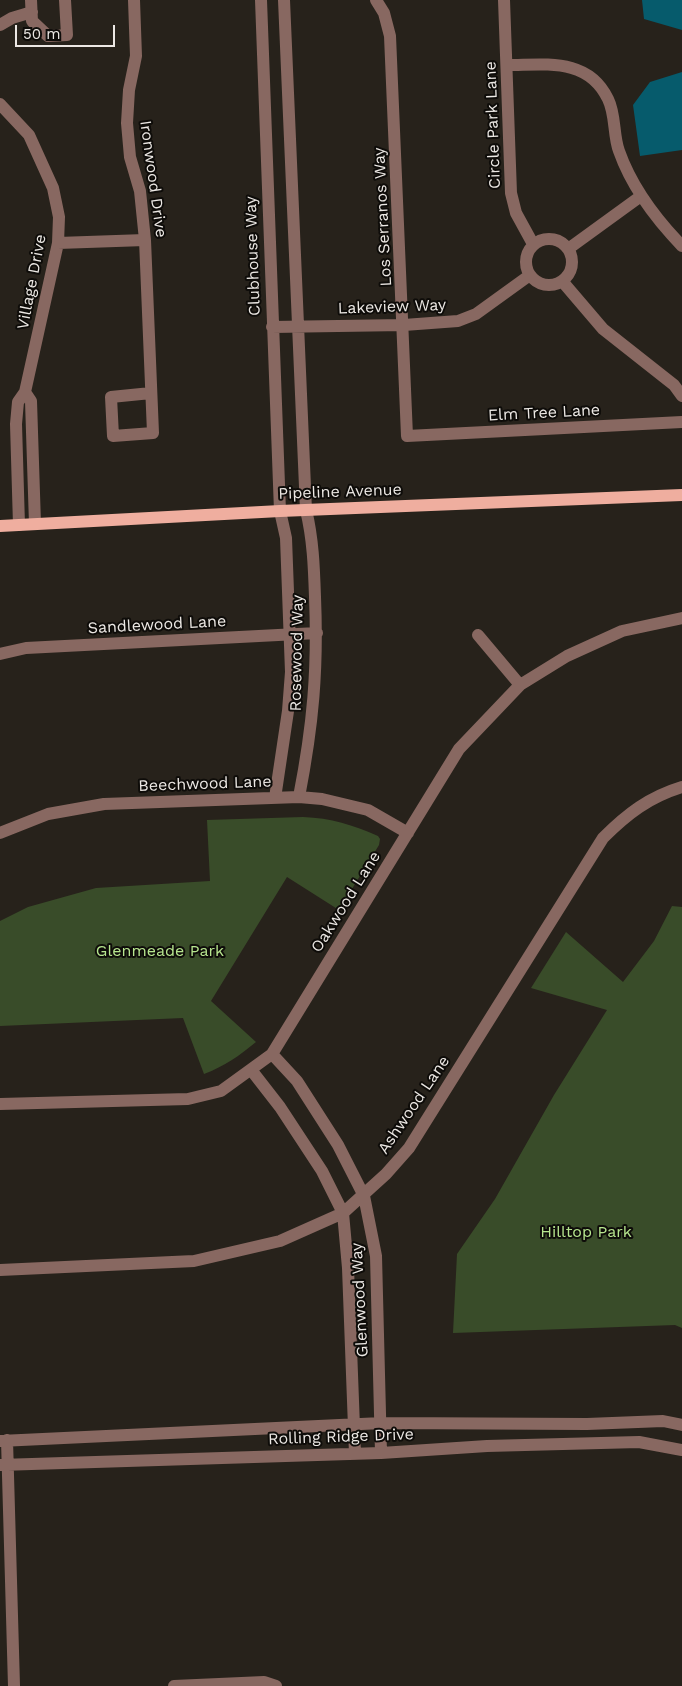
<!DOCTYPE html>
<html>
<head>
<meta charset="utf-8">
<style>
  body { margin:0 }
  #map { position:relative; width:682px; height:1686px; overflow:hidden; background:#27221b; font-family:"Work Sans",sans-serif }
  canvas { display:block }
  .scale { position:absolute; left:15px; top:25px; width:100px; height:22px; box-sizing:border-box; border:2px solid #ece8e4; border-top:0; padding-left:6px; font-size:15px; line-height:18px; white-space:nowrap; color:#ece8e4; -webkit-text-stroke:4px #0e0c09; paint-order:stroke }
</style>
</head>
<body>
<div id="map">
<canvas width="682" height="1686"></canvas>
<div class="scale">50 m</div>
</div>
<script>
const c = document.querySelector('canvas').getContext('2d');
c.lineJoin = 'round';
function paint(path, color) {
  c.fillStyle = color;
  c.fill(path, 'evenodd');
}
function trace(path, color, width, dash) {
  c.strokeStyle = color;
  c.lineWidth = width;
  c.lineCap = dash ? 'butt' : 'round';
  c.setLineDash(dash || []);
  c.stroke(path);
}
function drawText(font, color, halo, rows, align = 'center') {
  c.font = font + ' "Work Sans",sans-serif';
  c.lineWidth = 4;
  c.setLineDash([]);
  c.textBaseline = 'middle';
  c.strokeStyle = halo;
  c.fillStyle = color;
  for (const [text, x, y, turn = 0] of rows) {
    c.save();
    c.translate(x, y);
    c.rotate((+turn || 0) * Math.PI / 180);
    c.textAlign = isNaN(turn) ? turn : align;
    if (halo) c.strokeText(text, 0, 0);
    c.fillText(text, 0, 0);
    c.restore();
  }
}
const green = new Path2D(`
  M303 817C331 818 353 825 378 836L380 839 379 845 339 910 287 877 211 1001 256 1042C239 1056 225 1066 204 1074L183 1018 0 1026V921L28 907 96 888 210 881 207 820Z
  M672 906 682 907V1328L675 1325 453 1333 457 1254 495 1199 554 1095 607 1010 531 988 566 932 623 982 654 941Z`);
const water = new Path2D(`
  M642 0H682V30L644 19Z
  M682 72V150L640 156 633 105 650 82Z`);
const minor = new Path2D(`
  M31 0 32 21 48 36 67 35 65 0
  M134 0 136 56 129 90 127 123 130 157 140 191 145 240 153 433 113 436 111 397 151 393
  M261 0 280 511 286 538 291 672 288 711 275 798
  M284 0 306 510C313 539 314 567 315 597 318 670 313 725 299 797
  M376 0 384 13 390 36 407 436 682 422
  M504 0 511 193 516 213 533 244
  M0 25 12 18 32 12
  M507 65C545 65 588 57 608 99 616 115 613 135 619 151 632 188 655 218 682 246
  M0 104 29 135 53 188 59 217 58 243 25 392 18 402 16 424 19 525
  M526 262a23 23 0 1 1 46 0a23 23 0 1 1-46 0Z
  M58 243 145 240
  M568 249 641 196
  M562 281 603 329 674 385 682 396
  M272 327 404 325 458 321 476 314 530 275
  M25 392 31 401 35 524
  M478 635 520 685
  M0 654 26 648 317 633
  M0 833 48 814 104 804 299 797 322 799 368 810 408 833
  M272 1054 297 1081 338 1145 364 1196 376 1256 381 1453
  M252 1071 280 1107 322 1171 343 1213 348 1268 355 1454
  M0 1104 188 1099 221 1091 272 1054 459 749 520 685 567 656 622 631 682 618
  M0 1270 194 1261 280 1241 343 1213 386 1174 409 1148 603 838C627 814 649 797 682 787
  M7 1440 14 1686
  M0 1441 382 1423 587 1424 663 1421 682 1425
  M0 1465 381 1453 487 1446 639 1442 682 1450
  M174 1686 264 1682 276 1686`);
const major = new Path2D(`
  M0 526 280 511 682 495`);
const streetNames = [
  ["Circle Park Lane",493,125,-92],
  ["Ironwood Drive",153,179,82],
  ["Los Serranos Way",383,217,-93],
  ["Clubhouse Way",253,256,-92],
  ["Village Drive",32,282,-79],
  ["Lakeview Way",392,307,-2],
  ["Elm Tree Lane",544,413,-3],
  ["Pipeline Avenue",340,492,-2],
  ["Sandlewood Lane",157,625,-3],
  ["Rosewood Way",297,653,-89],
  ["Beechwood Lane",205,784,-2],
  ["Oakwood Lane",346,902,-58],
  ["Ashwood Lane",414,1105,-56],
  ["Glenwood Way",360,1300,-93],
  ["Rolling Ridge Drive",341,1437,-2]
];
const parkNames = [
  ["Glenmeade Park",160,951],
  ["Hilltop Park",586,1232]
];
paint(green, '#394c29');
paint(water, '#065b6c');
trace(minor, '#886861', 12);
trace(major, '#efae9f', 12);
drawText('16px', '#ece8e4', '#0e0c09', streetNames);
drawText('16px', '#b7e68f', '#0e0c09', parkNames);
</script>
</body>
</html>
